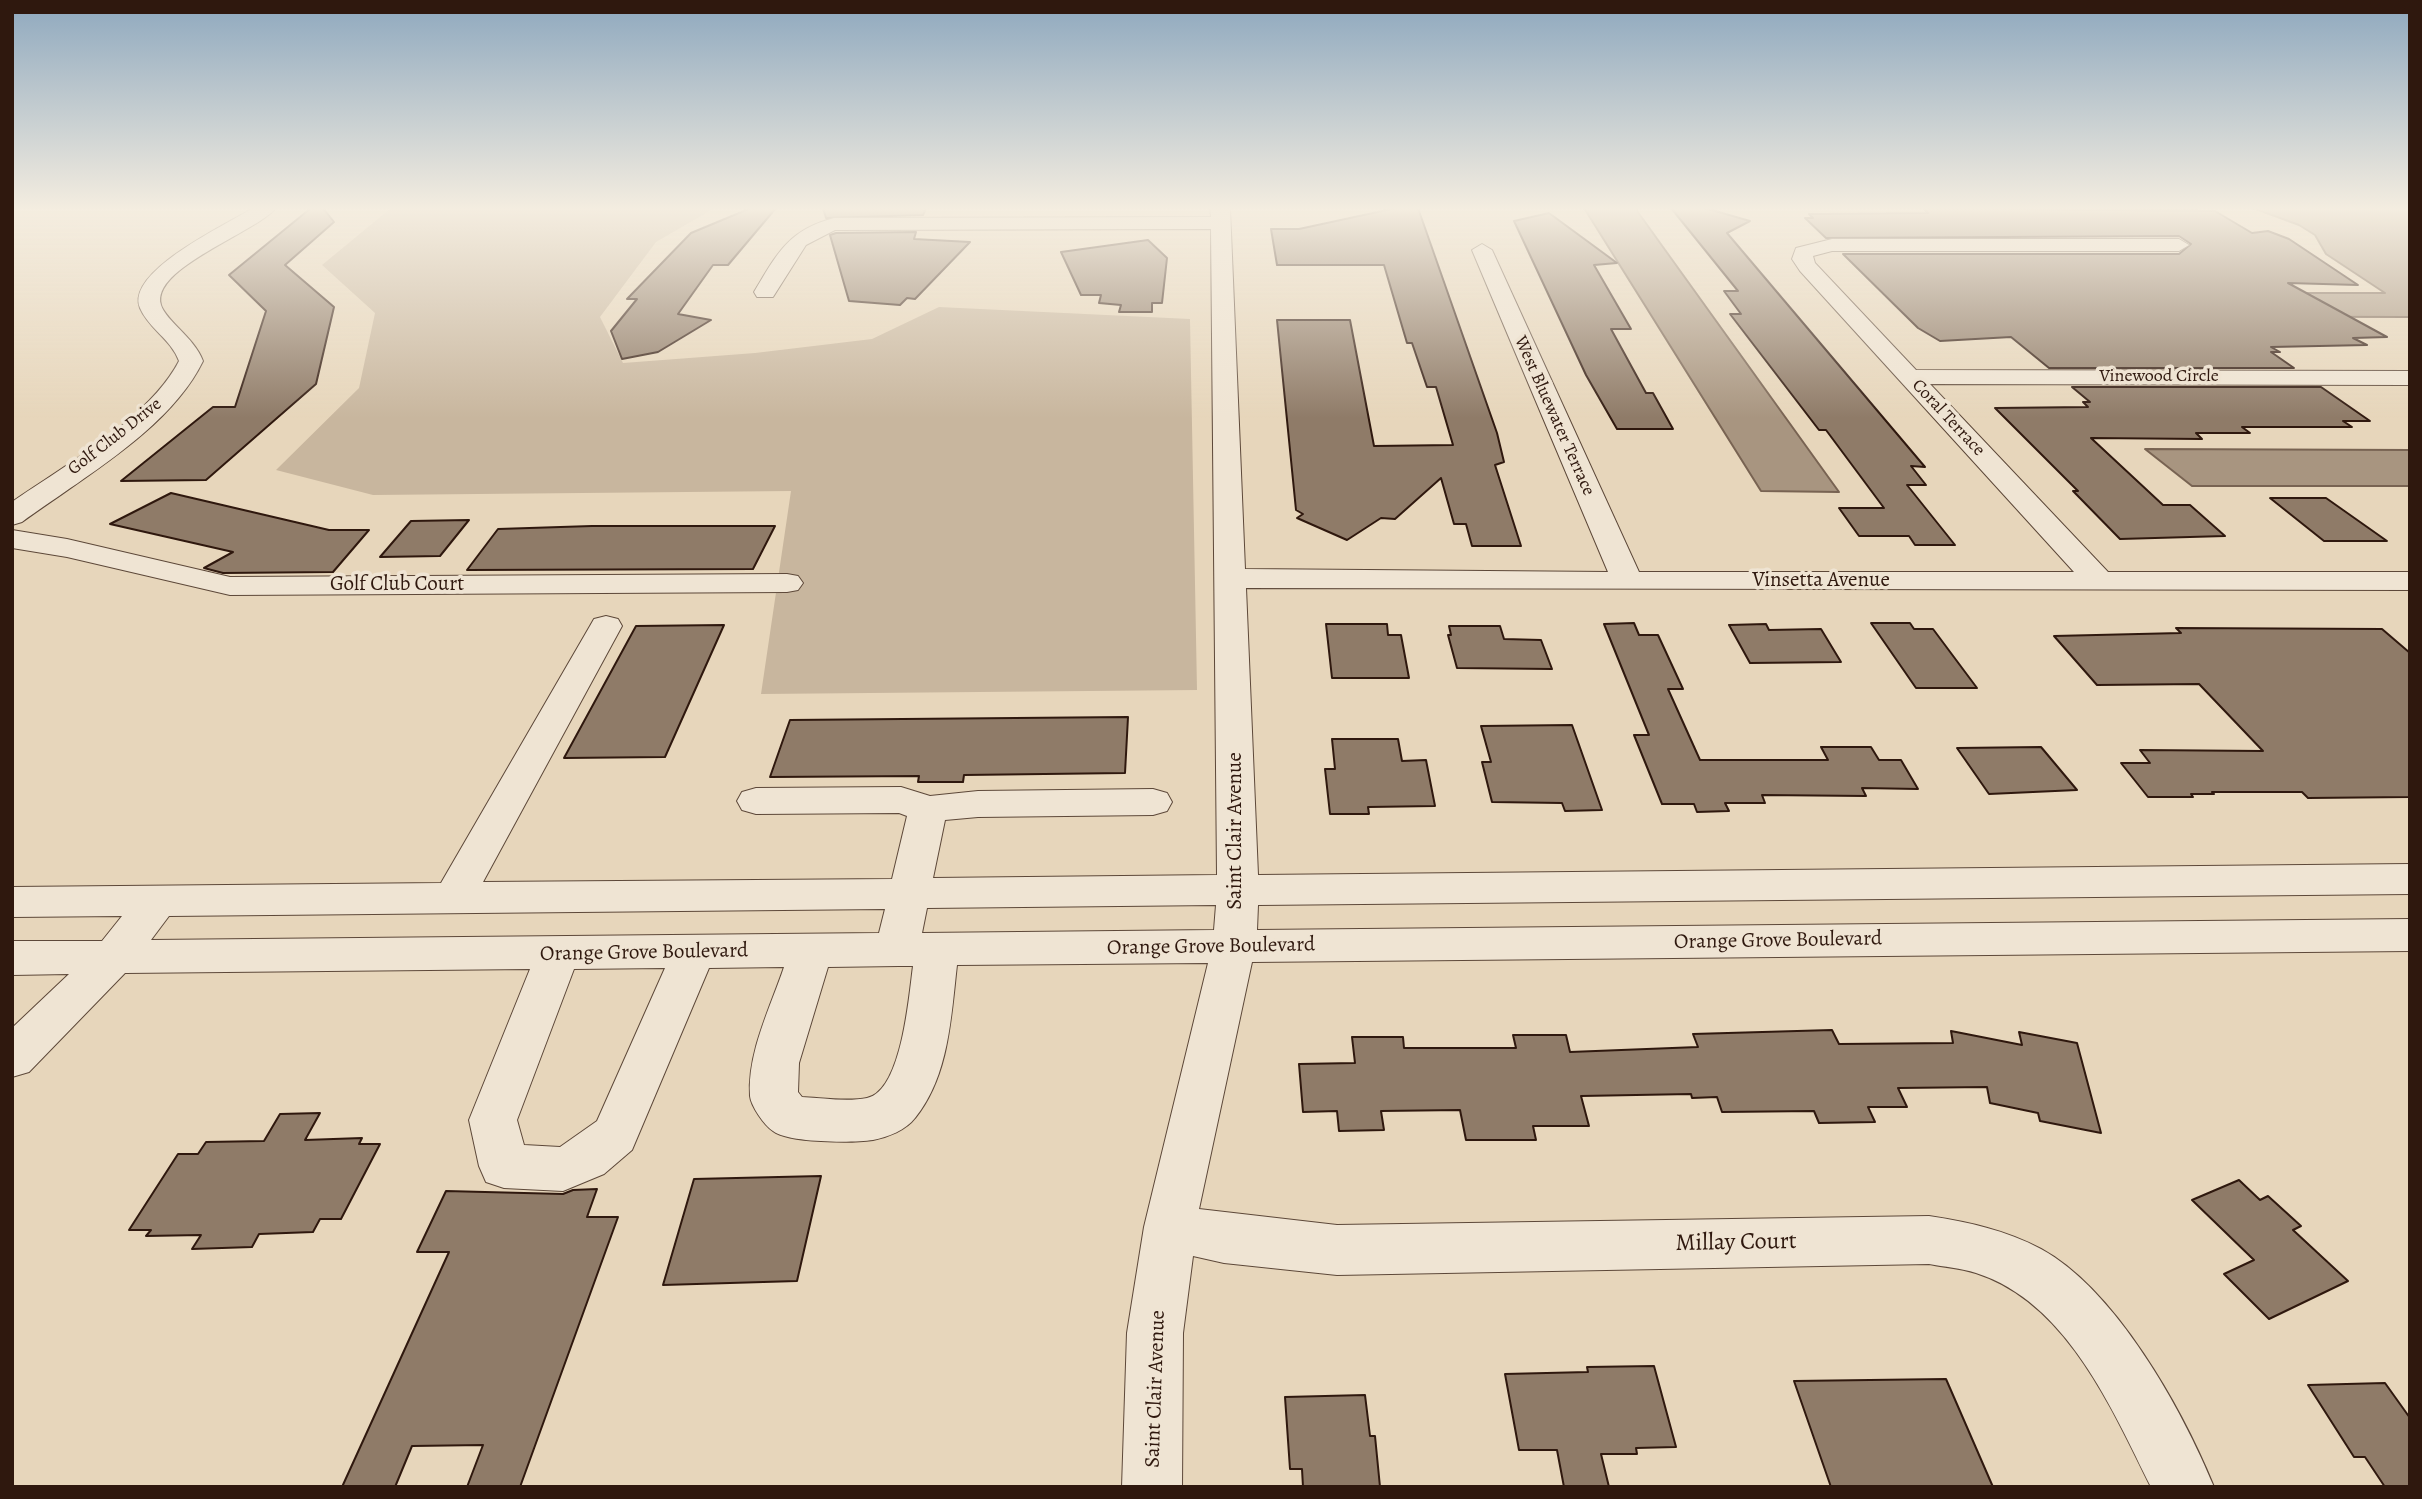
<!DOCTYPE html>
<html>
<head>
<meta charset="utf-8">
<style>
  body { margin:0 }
  #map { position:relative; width:2422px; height:1499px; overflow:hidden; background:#e7d6bb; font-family:Alegreya,serif }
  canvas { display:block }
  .frame { position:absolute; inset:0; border:14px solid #2f180e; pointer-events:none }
</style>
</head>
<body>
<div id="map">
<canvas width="2422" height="1499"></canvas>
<div class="frame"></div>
</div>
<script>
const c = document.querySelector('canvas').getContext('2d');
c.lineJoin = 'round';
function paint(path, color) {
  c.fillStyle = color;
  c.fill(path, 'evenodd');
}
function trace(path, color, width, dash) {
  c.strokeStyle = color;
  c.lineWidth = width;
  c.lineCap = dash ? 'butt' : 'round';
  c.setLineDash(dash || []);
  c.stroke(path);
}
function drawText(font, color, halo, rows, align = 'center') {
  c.font = font + ' Alegreya,serif';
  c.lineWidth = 7;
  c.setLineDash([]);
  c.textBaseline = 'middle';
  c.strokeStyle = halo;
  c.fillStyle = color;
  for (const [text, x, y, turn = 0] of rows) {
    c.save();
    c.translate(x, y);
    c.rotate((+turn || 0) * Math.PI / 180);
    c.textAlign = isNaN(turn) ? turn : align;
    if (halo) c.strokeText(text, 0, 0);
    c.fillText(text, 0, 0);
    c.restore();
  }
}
const green = new Path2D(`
  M391 208H715L656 242 600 317 623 363 755 353 872 339 939 307 1190 319 1197 690 761 694 791 491 373 495 276 470 359 388 375 313 322 265Z`);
const water = new Path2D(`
  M1584 208H1635L1839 492 1761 491Z
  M2253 208H2410V317L1982 316 1959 293H2385L2326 254 2315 235 2299 225Z
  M2145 449 2410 450V486H2192Z`);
const building = new Path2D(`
  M311 208H323L334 222 285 265 334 307 316 384 206 480 121 481 213 407H235L266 311 229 275Z
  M751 208H776L728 265H713L678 314 711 320 658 352 622 359 611 331 637 299H627L691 233Z
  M823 208H926L923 215 826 218Z
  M1396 208H1418L1497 433 1504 462 1495 465 1521 546H1472L1466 524H1454L1441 478 1395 519 1381 518 1347 540 1297 518 1303 514 1296 510 1277 320H1350L1374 446 1453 445 1436 387H1427L1412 343H1407L1384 265H1277L1271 229H1299Z
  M1671 208H1705L1750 221 1727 233 1925 467 1911 466 1926 485H1907L1955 545H1915L1909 536H1859L1839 508H1884L1826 430H1819L1730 314H1741L1724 291H1738Z
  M1923 208 2215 211 2252 233 2268 231 2289 239 2358 285 2288 283 2387 337 2353 338 2367 345 2271 347 2280 352H2271L2294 368H2049L2011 337 1940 341 1918 328 1843 254H2179L2191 244 2179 236 1826 238 1805 218H1813L1809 214 1928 213Z
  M1549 213 1617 263 1594 265 1631 329H1611L1646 393H1653L1673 429H1617L1586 375 1514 221Z
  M916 232 914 239 970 242 915 299 907 298 900 305 849 301 830 235 836 233Z
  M1148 240 1167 258 1162 303H1152V312H1119L1121 305 1099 303 1101 295H1081L1061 252Z
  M2072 387H2321L2370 421H2343L2352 427H2242L2250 433H2196L2202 439 2091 438 2163 505H2190L2225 536 2120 539 2073 491H2078L1995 408 2088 407 2083 402H2090Z
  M171 493 329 530H369L333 572 223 573 204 568 233 552 110 524Z
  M2270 498H2326L2387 541H2324Z
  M469 520 440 556 380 557 411 521Z
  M592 526H775L753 569 467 570 498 529Z
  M1634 623 1639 635H1658L1683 689H1668L1700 760H1828L1821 747H1871L1879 760H1901L1918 789 1862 788 1866 796 1762 795 1765 803H1725L1729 811 1697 812 1694 804H1662L1634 735H1649L1604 624Z
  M1871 623H1910L1914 629H1933L1977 688H1916Z
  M1326 624H1387L1388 635H1401L1409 678H1332Z
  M1766 624 1769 630 1821 629 1841 662 1750 663 1729 625Z
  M724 625 665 757 564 758 636 626Z
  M1449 626H1500L1504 639 1541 640 1552 669 1457 668 1448 635H1451Z
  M2176 628 2382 629 2410 653V797L2308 798 2302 792H2212L2214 794H2191L2193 797H2148L2121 763H2150L2140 750 2263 751 2199 684 2097 685 2054 636 2181 633Z
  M1128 717 1125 773 964 775 963 782H918L919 776 770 777 790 720Z
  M1572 725 1602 810 1565 811 1562 803 1492 802 1482 762H1491L1481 726Z
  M1332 739H1398L1402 761 1426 760 1435 806 1368 807 1369 814H1330L1325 769H1335Z
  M2041 747 2077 790 1989 794 1957 748Z
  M1832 1030 1839 1044 1953 1043 1951 1031 2022 1045 2019 1032 2077 1043 2101 1133 2040 1121 2038 1113 1990 1103 1987 1087 1898 1088 1907 1107H1868L1875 1122 1819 1123 1814 1111 1722 1112 1717 1097 1692 1098 1691 1094 1581 1096 1589 1126H1533L1536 1140H1466L1460 1110 1381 1111 1384 1130 1339 1131 1337 1111 1303 1112 1299 1064 1355 1063 1352 1037H1403L1404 1048H1516L1513 1035H1566L1570 1052 1698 1047 1693 1034Z
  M320 1113 305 1140 362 1138 359 1144H380L341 1219H320L313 1232 259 1234 252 1247 192 1249 201 1235 146 1236 151 1230H129L178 1154H198L206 1142 264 1141 280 1114Z
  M821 1176 797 1281 663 1285 694 1179Z
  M2239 1180 2260 1200 2268 1196 2301 1226 2293 1230 2348 1281 2269 1319 2224 1274 2254 1260 2192 1200Z
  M597 1189 587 1217H618L520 1487H467L483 1445 412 1446 395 1487H342L449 1252H417L446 1191 563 1194 573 1190Z
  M1654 1366 1676 1447 1636 1448 1637 1454H1601L1609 1487H1564L1557 1450H1519L1505 1374 1588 1372 1587 1367Z
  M1946 1379 1993 1487H1831L1794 1381Z
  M2385 1383 2410 1418V1487H2385L2365 1457H2354L2308 1385Z
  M1365 1395 1370 1436H1375L1380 1487H1303L1302 1469H1290L1285 1397Z`);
const minor = new Path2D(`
  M253 208H276C257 232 150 268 161 305 166 321 194 337 203 361 170 429 82 478 22 522L12 525V502C65 465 149 419 179 361 171 339 149 329 140 308 125 271 228 224 253 208Z
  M1210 208H1230L1245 569 1608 572 1472 250 1482 244 1492 250 1639 572H2074L1800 271 1792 259 1796 248 1832 239H2179L2189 245 2179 251H1832L1813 256 1815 263 1916 370 2410 371 2408 385 1930 384 2108 572H2410V590L1246 588 1258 875 2410 864V894L1258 905 1257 930 2410 919V951L1252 962 1199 1209 1337 1225 1929 1216C1968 1222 2006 1230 2041 1249 2116 1290 2182 1409 2214 1487H2151C2112 1409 2067 1302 1976 1273 1961 1268 1944 1267 1929 1264L1337 1275 1224 1263 1193 1256 1183 1333 1182 1487H1122L1127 1333 1144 1227 1208 963 957 965C951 1017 949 1076 915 1118 906 1130 888 1137 873 1140 853 1143 788 1143 773 1131 764 1125 751 1106 750 1096 747 1053 771 1006 784 967L709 968 632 1150 604 1174 563 1191 504 1188 486 1182 479 1166 469 1120 530 969 125 973 29 1072 12 1077V1028L69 974 12 975V941H102L122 916 12 917V887L441 883 590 626 594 619 606 616 618 619 622 626 483 882 892 879 907 816 899 813 756 814 742 810 737 801 742 792 756 788 901 787 930 796 978 791 1153 789 1167 793 1172 802 1167 811 1153 815 978 817 945 820 933 878 1217 875 1211 229 835 230 806 245 773 297H757L754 292C777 254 788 230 834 218L1211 217ZM1216 905 1214 930 922 933 927 908ZM885 909 879 933 151 940 169 916ZM899 966H913C909 995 902 1091 867 1098 847 1102 823 1098 802 1097L798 1092 799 1063 828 967ZM665 968 597 1121 560 1147 524 1145 517 1120 574 969Z
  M12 530 67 539 230 577 787 574 798 576 803 583 798 590 787 592 230 595 67 557 12 548Z`);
const farStreetnames = [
  ["Vinewood Circle",2159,377],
  ["West Bluewater Terrace",1554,416,66],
  ["Coral Terrace",1948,418,47],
  ["Golf Club Drive",115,437,-38]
];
const streetNames = [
  ["Vinsetta Avenue",1821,581],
  ["Golf Club Court",397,585],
  ["Saint Clair Avenue",1236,831,-90],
  ["Orange Grove Boulevard",1778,941,-1],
  ["Orange Grove Boulevard",1211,947,-1],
  ["Orange Grove Boulevard",644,953,-1],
  ["Saint Clair Avenue",1156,1389,-88]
];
const nearStreetnames = [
  ["Millay Court",1736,1243,-1]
];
paint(green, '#c8b69e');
paint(water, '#a89580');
trace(water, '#786352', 2);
paint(building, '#8f7b68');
trace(building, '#2f180e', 2);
trace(minor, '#5d4839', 2);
paint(minor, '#efe4d3');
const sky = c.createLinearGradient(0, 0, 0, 418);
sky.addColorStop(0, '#8ea8be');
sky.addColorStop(0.5, '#f4ede0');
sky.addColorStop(1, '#f4ede000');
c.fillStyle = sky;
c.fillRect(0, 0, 2422, 418);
drawText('18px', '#2f180e', '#efe4d3', farStreetnames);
drawText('21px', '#2f180e', '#efe4d3', streetNames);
drawText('24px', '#2f180e', '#efe4d3', nearStreetnames);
</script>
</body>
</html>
